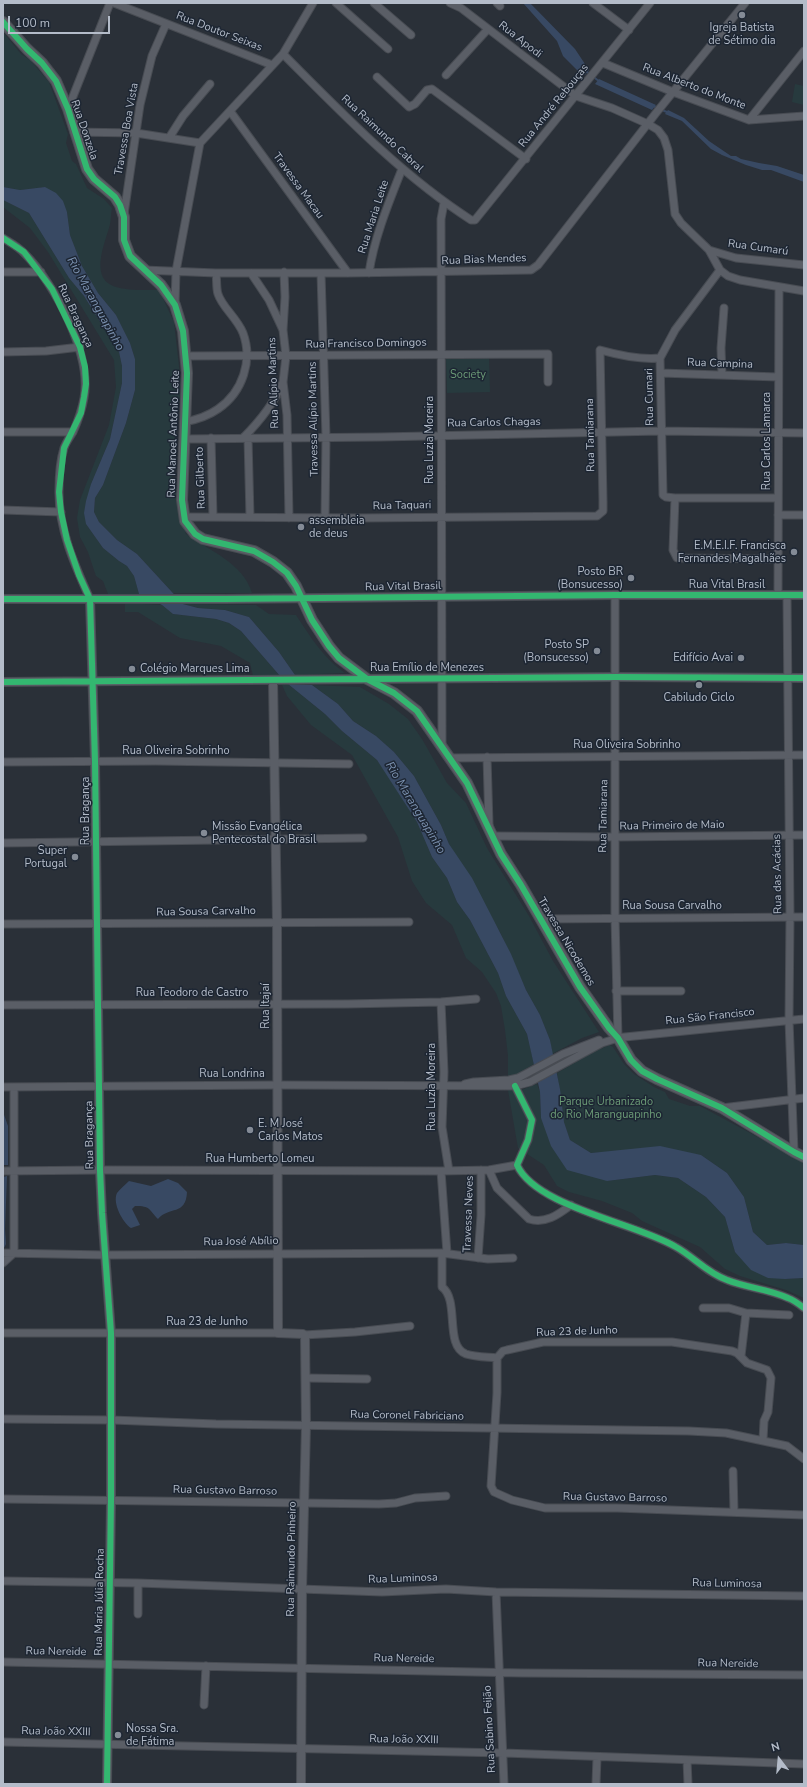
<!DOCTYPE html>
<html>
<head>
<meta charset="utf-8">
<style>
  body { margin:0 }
  #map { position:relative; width:807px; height:1787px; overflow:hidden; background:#2a3038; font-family:"Nunito Sans",sans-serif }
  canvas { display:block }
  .frame { position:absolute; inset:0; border:4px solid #b4bcc9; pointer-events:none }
  .north { position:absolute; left:759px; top:1739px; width:40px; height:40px; -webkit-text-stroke:3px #1d2633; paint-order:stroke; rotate:344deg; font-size:11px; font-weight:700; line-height:16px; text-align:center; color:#b4bcc9 }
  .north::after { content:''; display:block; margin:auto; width:14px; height:18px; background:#b4bcc9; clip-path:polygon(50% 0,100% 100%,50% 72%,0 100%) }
  .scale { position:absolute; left:8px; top:16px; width:102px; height:18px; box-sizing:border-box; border:2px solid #b4bcc9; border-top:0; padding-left:5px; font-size:12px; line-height:14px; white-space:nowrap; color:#b4bcc9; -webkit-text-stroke:3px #1d2633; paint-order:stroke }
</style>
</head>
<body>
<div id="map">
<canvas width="807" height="1787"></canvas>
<div class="frame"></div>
<div class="north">N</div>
<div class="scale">100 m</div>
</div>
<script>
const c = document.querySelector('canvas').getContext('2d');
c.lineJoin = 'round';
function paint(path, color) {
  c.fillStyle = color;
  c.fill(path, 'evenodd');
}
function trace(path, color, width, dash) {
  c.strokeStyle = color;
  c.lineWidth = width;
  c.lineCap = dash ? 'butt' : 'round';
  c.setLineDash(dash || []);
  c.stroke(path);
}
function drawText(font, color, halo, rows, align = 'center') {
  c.font = font + ' "Nunito Sans",sans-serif';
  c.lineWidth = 3;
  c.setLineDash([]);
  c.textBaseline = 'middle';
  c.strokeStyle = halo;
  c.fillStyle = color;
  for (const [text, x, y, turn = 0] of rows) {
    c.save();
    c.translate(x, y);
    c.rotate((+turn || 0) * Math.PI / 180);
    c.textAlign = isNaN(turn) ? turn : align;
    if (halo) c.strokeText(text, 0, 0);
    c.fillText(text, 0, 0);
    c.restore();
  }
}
const green = new Path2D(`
  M3 32 21 54 30 60 49 82 68 134 66 143 72 161 76 164 87 188 104 199 112 208C111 213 111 219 110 224 106 241 89 276 113 286 127 291 145 290 159 290L174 322 181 384 175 443 171 447 172 480 176 484 180 512 186 534C210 551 243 563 252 593H173L137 554 117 540 99 522 94 512 95 498 103 485 126 423 135 390V359L130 343 116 315 98 293 82 266 70 235 67 212 45 187 20 190 3 187Z
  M795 84 804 86V105L792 102Z
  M3 200 29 213 69 278 84 296 119 352 122 366V383L110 439 91 484 86 524 103 548 119 561 127 566 134 576 139 594H108L103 581 96 576 88 552 80 537 77 518 80 500 109 425 116 387 114 360 48 252 30 228 3 207Z
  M489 356 490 392 447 393 446 357Z
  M125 603 162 605 173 614 216 619 229 623 241 631 280 676H253L250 663 221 646 180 638 138 612H125Z
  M183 604 256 605 269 614 296 615C310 636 323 658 345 673L295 675 279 652 249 617 225 610 198 608Z
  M288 684 325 714 342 731 377 760 385 771 417 822 432 857 447 878 457 902 470 920 498 973 506 996 527 1034 534 1064 516 1075 508 1077V1056L505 1030 501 1006 496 993 482 972 466 958 452 925 426 903 412 881 398 837 352 755 311 725 287 696 282 685Z
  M312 685 360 687 389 704 408 719 422 739 447 783 466 803 487 848 529 916 553 961 599 1032 582 1038 552 1054 550 1040 540 1015 526 990 501 934 449 844 441 825 414 776 394 752 376 736 353 721 338 704Z
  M610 1045 613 1047 624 1064 634 1074 654 1087 665 1092 669 1099 690 1106H700L804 1162V1245L786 1243 767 1245 753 1232 744 1197 727 1173 701 1155 624 1151 591 1153 570 1140 564 1122 557 1073 595 1051Z
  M537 1084 540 1092 541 1118 607 1181 655 1175 678 1178 706 1197 725 1217 735 1252 785 1279 804 1278V1298L786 1290 740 1276 725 1269 700 1247 642 1221 632 1213 602 1201 569 1192 557 1186 544 1165 518 1148 508 1090 518 1091Z`);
const water = new Path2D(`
  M523 3H530L575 49 589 70 585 75 578 71 563 56 557 41Z
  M599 79 656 105 652 110 595 84Z
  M668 110 684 118 709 141 731 156H736L741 159 759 163 777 166 804 175V182L771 170H762L746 165 722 155 711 149 682 121 665 114Z
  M3 187 20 190 45 187 56 193 63 201 67 212 70 235 82 266 98 293 116 315 130 343 135 359V390L126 423 103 485 95 498 94 512 99 522 117 540 137 554 183 604 198 608 225 610 249 617 279 652 295 675 280 676 241 631 229 623 216 619 173 614 162 605 139 594 134 576 127 566 119 561 103 548 86 524 84 513 86 501 91 484 110 439 122 383V366L119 352 84 296 69 278 29 213 3 200Z
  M288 684 312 685 338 704 353 721 376 736 394 752 414 776 441 825 449 844 472 878 511 954 526 990 540 1015 550 1040 560 1089 564 1122 570 1140 591 1153 660 1146 701 1155 727 1173 744 1197 753 1232 767 1245 786 1243 804 1245V1278L785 1279 768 1278 751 1270 735 1252 725 1217 706 1197 678 1178 655 1175 607 1181 567 1170 551 1146 541 1118 540 1092 527 1034 506 996 498 973 470 920 457 902 447 878 432 857 417 822 377 760 342 731 325 714Z
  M3 1112 8 1126V1165H3Z
  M7 1176 5 1229 6 1244 3 1250V1177Z
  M168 1179 178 1183 187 1192C186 1216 169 1206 158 1219 148 1209 151 1206 135 1206L132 1209 140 1225 131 1228C123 1223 112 1203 117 1193 120 1189 125 1185 129 1181L151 1186Z`);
const stream = new Path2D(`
  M586 71 600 82
  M653 106 669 113`);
const minor = new Path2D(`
  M114 3 272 65
  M336 3 388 49
  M374 3 411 35
  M450 3 461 8 576 96 612 108 648 124 658 130 664 138 668 150 675 214 681 223 709 250 720 270 728 276 740 280 804 291
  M497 3 500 6
  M593 3 629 30
  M283 54C342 113 401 175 471 220H475L650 3
  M603 63 673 92 749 120 804 116
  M446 75 488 29
  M377 77 409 107 415 104 427 90 432 89 526 159
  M68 109 110 3
  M230 111 348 273
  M749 120 804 51
  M74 132 136 133 200 143
  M169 138 183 116 210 84
  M124 214 140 105 152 56 166 24
  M3 238C11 243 19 247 25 254 55 284 92 355 84 398 82 409 78 421 73 432 70 437 66 442 64 448 60 461 59 477 59 490 58 528 75 566 90 599
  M709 250 736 258 804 265
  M144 270 216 273H348L531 270 538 265 656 113 745 3
  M720 270 675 330 660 358 663 495 666 497 675 498H778
  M3 272H41
  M284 272 285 297 283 330 286 356 283 382 287 415 289 518
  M251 273 269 300 283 330
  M321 273 326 437 325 518
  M369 273C374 238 389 202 402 169
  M175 305 176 271 200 143 283 54 313 3
  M3 352 46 351 80 347
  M185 356 548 354V382
  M661 373 778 377
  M722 375 721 348 724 308
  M184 422C196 420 208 416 218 409 243 392 253 360 243 333 237 318 222 307 218 294 216 288 217 279 216 273
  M3 432H73
  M211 438 213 517
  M243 438C260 421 274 404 283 382
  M248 438 250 517
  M184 439 380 437 661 431 804 433
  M675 498 673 550 677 558 778 559
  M3 510 61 512
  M778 515H804
  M184 517 358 518 597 516 603 511V501L600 350C618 355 641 360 660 358
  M615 595V917L618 1038
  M778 595 779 287
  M787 595 790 917 789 1020 794 1152
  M442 747 441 219 444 203
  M487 757 489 825
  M450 758 804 755
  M3 762 156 761 349 764
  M492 836 615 837 804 835
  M3 843 363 838
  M541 919 804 917
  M3 924 409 922
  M616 991H681
  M441 1002 444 1072 442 1127 449 1171
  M3 1005 347 1004 441 1002 476 999
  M615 1038 804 1019
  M465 1084 474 1082 509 1080 518 1078 563 1054 599 1040
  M515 1086 532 1120 528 1140 517 1165C536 1207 636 1223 676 1247 694 1257 707 1273 727 1280 747 1288 769 1289 788 1298 794 1300 799 1304 804 1308
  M3 1087 277 1085 515 1086 530 1082 602 1043 618 1038
  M722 1108 804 1098
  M489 1170 497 1188 529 1219C545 1224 558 1215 571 1205
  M3 1171 100 1170 441 1171 489 1170 517 1165
  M441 1171 447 1253
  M3 1253 106 1255 442 1253 488 1259 513 1258
  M442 1253V1287C460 1300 444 1346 466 1354 475 1357 487 1357 497 1358L503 1351 507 1350 543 1342H672L732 1351 737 1353 747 1363 767 1370 771 1378 768 1412 764 1421 763 1440
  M478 1258 481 1215V1170
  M3 1263 14 1253V1087
  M703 1308H729L746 1313 789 1315
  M3 1333H278
  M304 1335 355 1332 410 1326
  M741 1356 746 1313
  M497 1358V1393L491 1486 494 1492 512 1500 545 1508H617L804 1515
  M306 1378 367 1379
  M3 1419 112 1420 216 1424 689 1431 726 1433 787 1446 804 1459
  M733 1471 734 1512
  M3 1499 379 1504 396 1503 415 1498 446 1496
  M3 1581 138 1583 382 1592 446 1589 496 1592 804 1596
  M496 1592 504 1784
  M138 1614V1583
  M3 1662 522 1673 804 1675
  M204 1705 206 1666
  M3 1742 504 1753 804 1764
  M687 1760 688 1784
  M596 1784 597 1757`);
const tertiary = new Path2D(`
  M3 599H225L615 595H804
  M90 599 95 761 100 1170 102 1213 111 1333V1500L107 1784
  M273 680 277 922 278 1333 303 1334 305 1336 306 1425 302 1589 301 1784
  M3 682 616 677 804 678`);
const secondary = new Path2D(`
  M3 22 27 49 42 63 56 81 68 109 87 169 94 179 115 197 120 205 124 217V240L130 256 161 285 175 305 183 331 187 373 182 500 185 521 195 534 203 539 254 551 273 562 287 573 296 586 312 620 329 646 339 658 367 679 394 693 417 711 467 783 501 854 521 885 562 956 580 987 609 1028 618 1038 631 1060 642 1071 657 1079 722 1108 794 1152 804 1157`);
const cycleway = new Path2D(`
  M3 22 27 49 42 63 56 81 68 109 87 169 94 179 115 197 120 205 124 217V240L130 256 161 285 175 305 183 331 187 373 182 500 185 521 195 534 203 539 254 551 273 562 287 573 296 586 312 620 329 646 339 658 367 679 394 693 417 711 467 783 501 854 521 885 562 956 580 987 609 1028 618 1038 631 1060 642 1071 657 1079 722 1108 794 1152 804 1157
  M3 238 24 252 52 289 80 347 85 367 86 384 84 397 81 413 64 448 59 492 61 512 67 540 79 575 90 599 95 761 100 1170 102 1213 111 1333V1500L107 1784
  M3 599H225L615 595H804
  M3 682 616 677 804 678
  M515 1086 532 1120 528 1140 517 1165C536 1207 636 1223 676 1247 694 1257 707 1273 727 1280 747 1288 769 1289 788 1298 794 1300 799 1304 804 1308`);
const markers = [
  [742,15,4,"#848b96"],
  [301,527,4,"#848b96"],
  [794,552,4,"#848b96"],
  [631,578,4,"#848b96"],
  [597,651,4,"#848b96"],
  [741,658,4,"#848b96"],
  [132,669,4,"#848b96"],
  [699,685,4,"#848b96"],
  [204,833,4,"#848b96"],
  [75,857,4,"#848b96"],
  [250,1130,4,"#848b96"],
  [118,1735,4,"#848b96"]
];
const poiNames = [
  ["Igreja Batista",742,28,"center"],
  ["de Sétimo dia",742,41,"center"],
  ["assembleia",309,521],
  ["de deus",309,534],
  ["E.M.E.I.F. Francisca",786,546,"right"],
  ["Fernandes Magalhães",786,559,"right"],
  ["Posto BR",623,572,"right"],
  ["(Bonsucesso)",623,585,"right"],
  ["Posto SP",589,645,"right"],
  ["(Bonsucesso)",589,658,"right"],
  ["Edifício Avai",733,658,"right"],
  ["Colégio Marques Lima",140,669],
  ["Cabiludo Ciclo",699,698,"center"],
  ["Missão Evangélica",212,827],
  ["Pentecostal do Brasil",212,840],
  ["Super",67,851,"right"],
  ["Portugal",67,864,"right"],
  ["E. M José",258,1124],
  ["Carlos Matos",258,1137],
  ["Nossa Sra.",126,1729],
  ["de Fátima",126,1742]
];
const streetNames = [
  ["Rua Doutor Seixas",219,32,21],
  ["Rua Apodi",520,40,38],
  ["Rua Alberto do Monte",694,87,21],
  ["Rua André Rebouças",554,106,-51],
  ["Travessa Boa Vista",127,129,-80],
  ["Rua Donzela",84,130,71],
  ["Rua Raimundo Cabral",382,134,43],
  ["Travessa Macau",298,186,54],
  ["Rua Maria Leite",374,217,-72],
  ["Rua Cumarú",758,248,8],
  ["Rua Bias Mendes",484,260,-2],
  ["Rua Bragança",75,316,65],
  ["Rua Francisco Domingos",366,344,-1],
  ["Rua Campina",720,364,2],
  ["Rua Alípio Martins",274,383,-92],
  ["Rua Cumari",650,397,-91],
  ["Travessa Alípio Martins",314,419,-91],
  ["Rua Carlos Chagas",494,423,-1],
  ["Rua Manoel Antônio Leite",174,434,-88],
  ["Rua Tamiarana",591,435,-91],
  ["Rua Luzia Moreira",430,440,-90],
  ["Rua Carlos Lamarca",767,441,-90],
  ["Rua Gilberto",201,478,-92],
  ["Rua Taquari",402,506,-1],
  ["Rua Vital Brasil",727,585],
  ["Rua Vital Brasil",403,587,-1],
  ["Rua Emílio de Menezes",427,668],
  ["Rua Oliveira Sobrinho",627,745],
  ["Rua Oliveira Sobrinho",176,751],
  ["Rua Bragança",86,811,-90],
  ["Rua Tamiarana",604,816,-89],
  ["Rua Primeiro de Maio",672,826,-1],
  ["Rua das Acácias",778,874,-91],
  ["Rua Sousa Carvalho",672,906],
  ["Rua Sousa Carvalho",206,912,-1],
  ["Travessa Nicodemos",566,942,59],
  ["Rua Teodoro de Castro",192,993],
  ["Rua Itajaí",266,1006,-90],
  ["Rua São Francisco",710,1017,-6],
  ["Rua Londrina",232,1074],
  ["Rua Luzia Moreira",432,1087,-90],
  ["Rua Bragança",90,1135,-91],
  ["Rua Humberto Lomeu",260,1159],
  ["Travessa Neves",469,1214,-88],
  ["Rua José Abílio",241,1242,-1],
  ["Rua 23 de Junho",207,1322],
  ["Rua 23 de Junho",577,1332,-2],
  ["Rua Coronel Fabriciano",407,1416,1],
  ["Rua Gustavo Barroso",225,1491,1],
  ["Rua Gustavo Barroso",615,1498,1],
  ["Rua Raimundo Pinheiro",292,1559,-89],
  ["Rua Luminosa",403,1579,-2],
  ["Rua Luminosa",727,1584,1],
  ["Rua Maria Júlia Rocha",100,1602,-89],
  ["Rua Nereide",56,1652,1],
  ["Rua Nereide",404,1659,1],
  ["Rua Nereide",728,1664,1],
  ["Rua Sabino Feijão",490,1729,-93],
  ["Rua João XXIII",56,1732,1],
  ["Rua João XXIII",404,1740,1]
];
const parkNames = [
  ["Society",468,375],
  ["Parque Urbanizado",606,1102],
  ["do Rio Maranguapinho",606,1115]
];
const waterNames = [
  ["Rio Maranguapinho",95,304,61],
  ["Rio Maranguapinho",415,808,59]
];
paint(green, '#273a3e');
paint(water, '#384963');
trace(stream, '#384963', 2);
trace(minor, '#484c53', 9);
trace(tertiary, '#484c53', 10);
trace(secondary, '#484c53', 12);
trace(minor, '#5a5e66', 7);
trace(tertiary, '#5a5e66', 8);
trace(secondary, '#595d64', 10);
trace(cycleway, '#33b770', 6);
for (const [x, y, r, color] of markers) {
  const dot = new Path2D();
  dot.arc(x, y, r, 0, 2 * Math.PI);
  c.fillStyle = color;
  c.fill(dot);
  trace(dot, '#1d2633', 1.5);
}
drawText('11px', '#b4bcc9', '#1d2633', poiNames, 'left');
drawText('11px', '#b4bcc9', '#1d2633', streetNames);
drawText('11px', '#6b9a76', '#1d2633', parkNames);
drawText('italic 12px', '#7c92b1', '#1d2633', waterNames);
</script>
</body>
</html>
